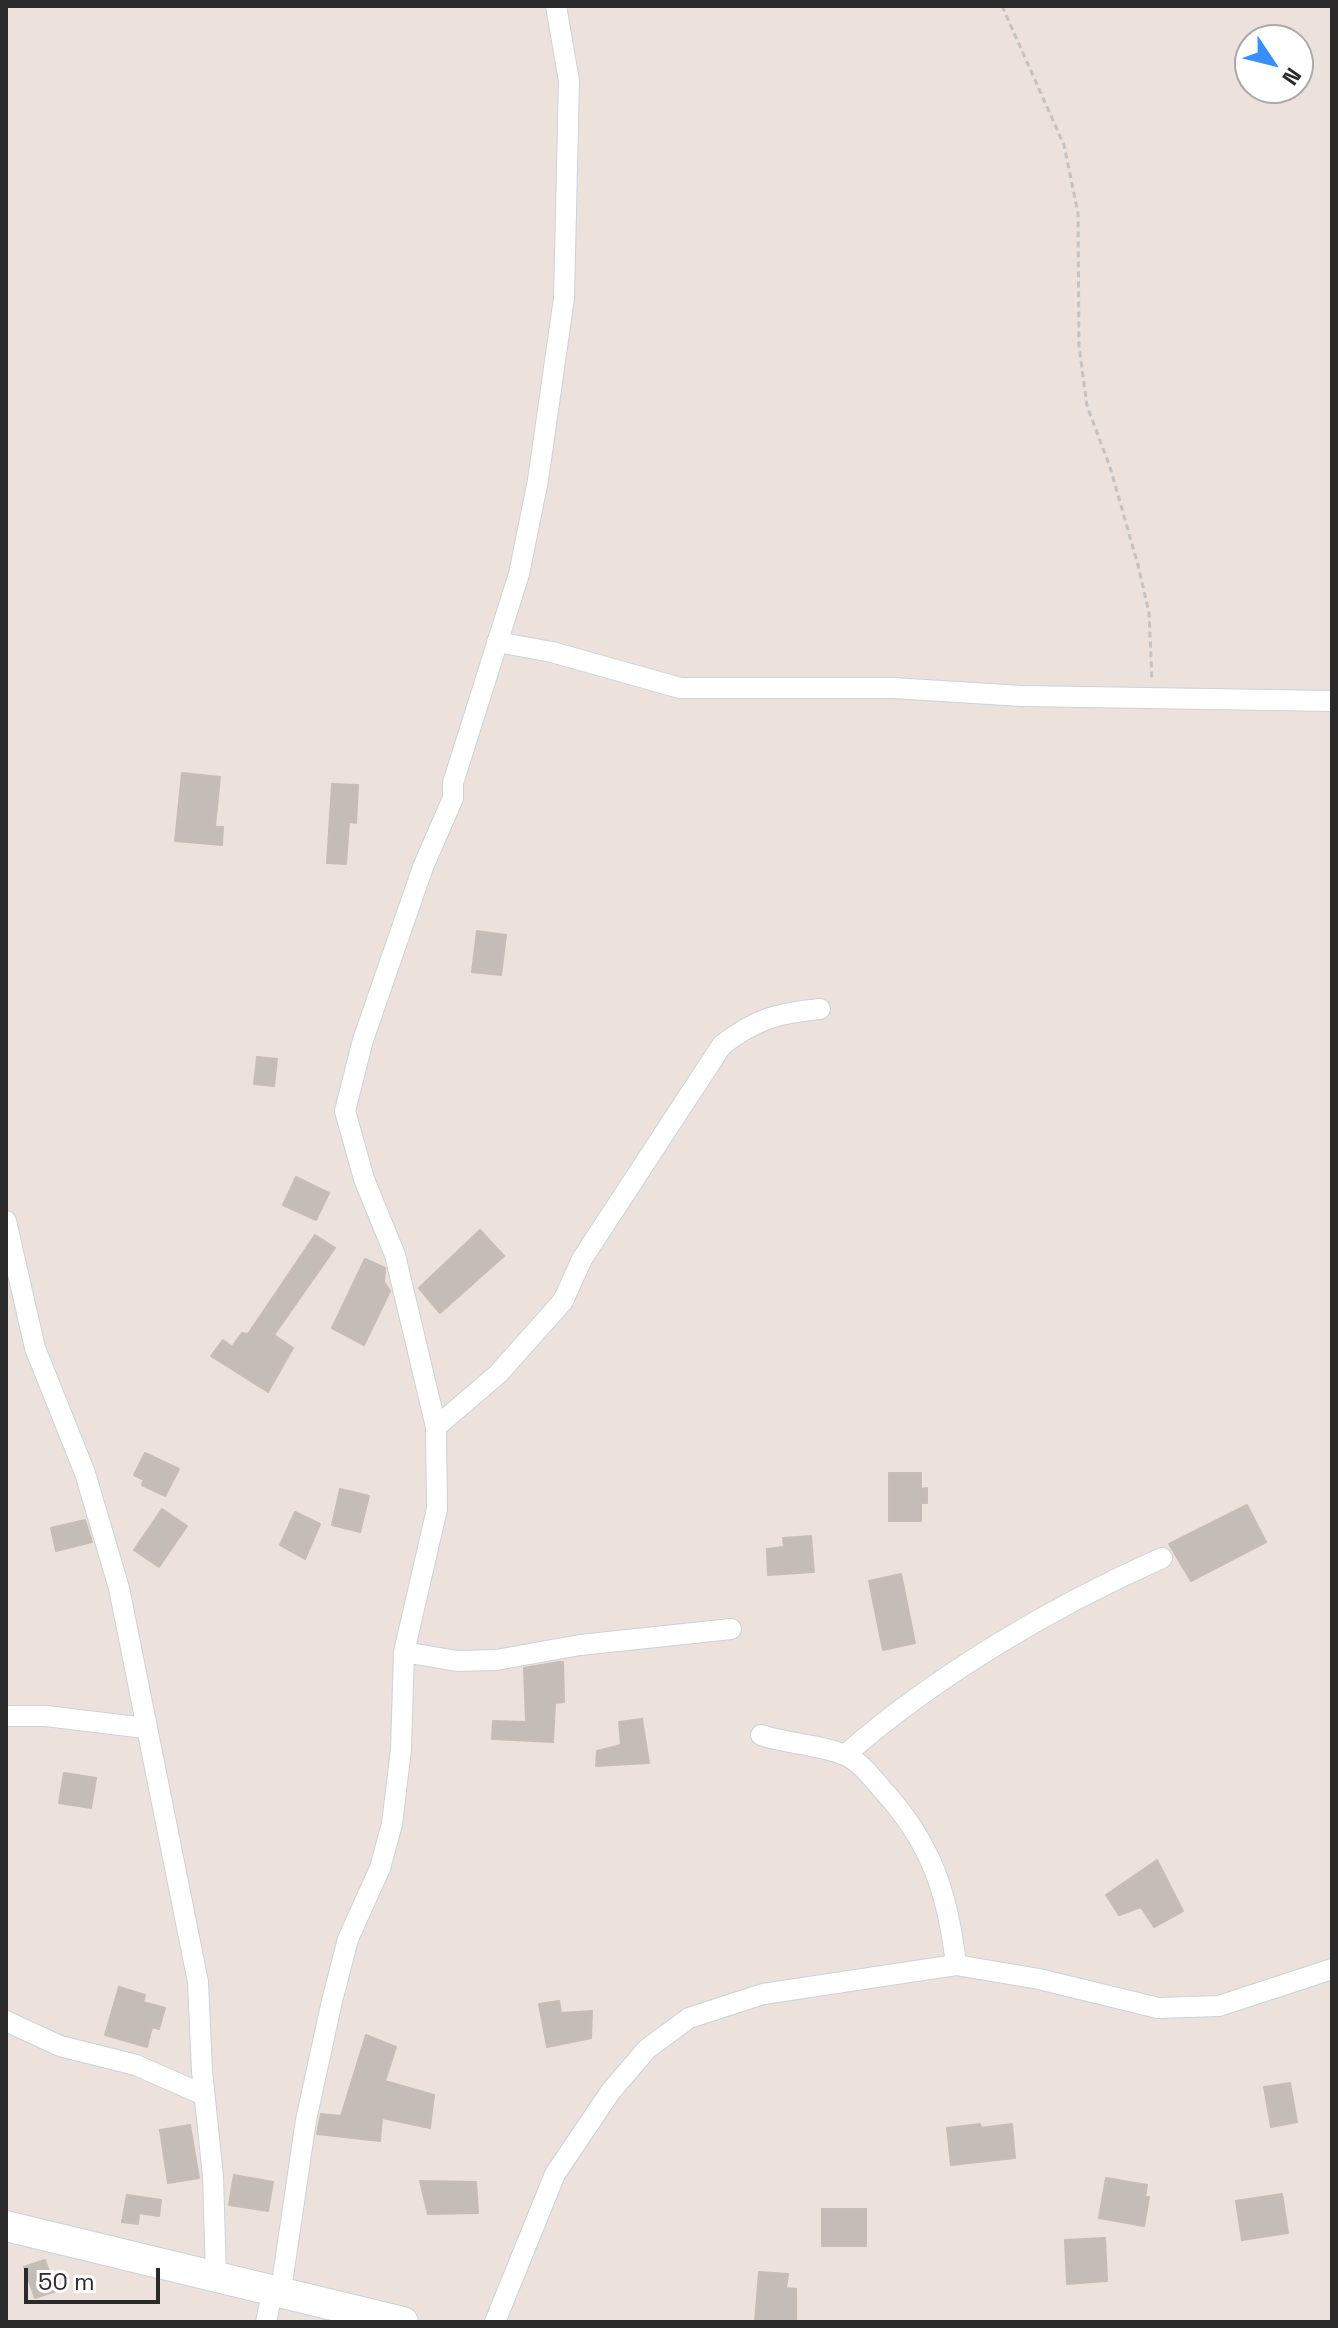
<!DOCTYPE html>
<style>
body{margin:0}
#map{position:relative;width:1338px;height:2328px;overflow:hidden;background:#ede1dc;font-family:"Space Grotesk",sans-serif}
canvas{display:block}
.frame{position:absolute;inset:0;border:8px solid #2a2a2a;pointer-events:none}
.north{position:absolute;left:1234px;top:24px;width:80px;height:80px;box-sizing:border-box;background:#fff;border:2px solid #aaa;border-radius:50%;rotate:125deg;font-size:22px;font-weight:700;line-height:32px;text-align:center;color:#2a2a2a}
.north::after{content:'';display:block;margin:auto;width:28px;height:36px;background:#378fff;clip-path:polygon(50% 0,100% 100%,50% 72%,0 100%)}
.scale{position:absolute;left:24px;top:2268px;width:136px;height:36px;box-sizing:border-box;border:4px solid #2a2a2a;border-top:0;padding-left:10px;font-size:24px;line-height:28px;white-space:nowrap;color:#2a2a2a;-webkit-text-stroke:6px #fff;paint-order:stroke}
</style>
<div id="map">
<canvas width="1338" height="2328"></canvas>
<div class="frame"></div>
<div class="north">N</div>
<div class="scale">50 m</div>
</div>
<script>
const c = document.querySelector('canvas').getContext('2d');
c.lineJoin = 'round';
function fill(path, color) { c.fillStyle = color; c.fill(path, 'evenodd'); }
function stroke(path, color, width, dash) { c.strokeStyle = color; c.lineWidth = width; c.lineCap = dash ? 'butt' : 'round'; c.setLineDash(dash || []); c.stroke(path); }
const building = new Path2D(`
 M182,773L220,777L215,827H223L222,845L175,841Z
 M332,784L358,785L356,823L349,822L346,864L327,863Z
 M477,931L506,935L501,975L472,972Z
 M257,1057L277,1059L274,1086L254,1084Z
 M296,1177L329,1193L316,1220L283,1205Z
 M480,1230L504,1256L440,1313L419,1288Z
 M315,1235L335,1248L274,1335L293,1348L268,1392L211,1356L223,1340L232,1347L242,1333L248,1334Z
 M365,1259L385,1268L384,1282L390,1291L364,1345L332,1328Z
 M145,1453L179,1469L165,1496L142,1485L144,1480L134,1475Z
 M889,1473H921V1489L927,1488V1503H921V1521H889Z
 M340,1489L369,1496L360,1532L332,1525Z
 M1247,1505L1266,1542L1191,1581L1169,1544Z
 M162,1509L187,1526L159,1567L134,1550Z
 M295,1512L320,1524L305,1559L280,1545Z
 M85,1520L92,1542L56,1551L51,1528Z
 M811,1536L814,1572L768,1575L767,1549L784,1547L783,1538Z
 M901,1574L915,1643L883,1650L869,1581Z
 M559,1662H563L564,1702L555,1703L553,1742L492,1739L493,1721L526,1722L524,1668Z
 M642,1719L649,1763L596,1766L597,1751L621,1745L619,1722Z
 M64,1773L96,1778L91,1808L59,1803Z
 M1157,1860L1183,1911L1154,1927L1141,1907L1119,1915L1106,1895Z
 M119,1987L145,1995L143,2002L165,2008L159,2029L152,2027L147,2047L105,2035Z
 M559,2001L561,2013L592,2011L591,2038L547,2047L539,2004Z
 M366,2035L396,2047L385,2081L434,2095L430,2128L382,2118L380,2141L317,2134L321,2114L341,2116Z
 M1290,2083L1297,2122L1271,2127L1264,2087Z
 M980,2124L981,2128L1012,2124L1015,2158L951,2165L947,2128Z
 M190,2125L199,2178L168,2183L160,2130Z
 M234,2175L273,2182L268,2211L229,2205Z
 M1106,2178L1147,2185L1145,2197H1149L1144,2226L1099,2218Z
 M420,2181L476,2182L478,2213L428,2214Z
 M1282,2194L1288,2233L1242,2240L1236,2201Z
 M127,2195L161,2200L159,2216L139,2213L138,2224L122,2222Z
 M822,2209H866V2246H822Z
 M1105,2238L1107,2281L1067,2284L1065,2240Z
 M45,2260L56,2291L35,2298L24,2267Z
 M759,2272L788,2274L786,2288L796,2289V2322H755Z`);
const path = new Path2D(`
 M1002,6L1064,145L1078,213L1079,346L1087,406L1110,467L1138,565L1149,613L1152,681`);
const minor = new Path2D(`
 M497,642L552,652L680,688H893L1022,696L1332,701
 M6,1221L35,1348L85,1473L119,1588L198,1982L202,2071L213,2176L216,2275
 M436,1427L498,1374L563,1301L582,1259L722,1045C756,1019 778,1013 820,1009
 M404,1652L457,1661L496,1660L580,1645L731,1629
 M6,1716H46L145,1728
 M761,1735C787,1744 819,1744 845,1755C859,1761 871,1776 881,1788C931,1842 948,1893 956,1965
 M845,1755C935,1676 1053,1606 1162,1558
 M6,2021L60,2046L136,2065L204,2095
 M281,2290L306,2120L332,2001L348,1939L380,1868L392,1824L401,1749L404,1652L437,1509L436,1427L395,1255L364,1179L345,1111L363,1040L423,867L453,798V783L519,574L538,480L564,298L569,81L556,6
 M266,2322L273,2288
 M495,2322L555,2174L611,2091L647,2049L689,2018L763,1994L956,1965L1039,1979L1158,2008L1219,2006L1332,1969`);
const secondary = new Path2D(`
 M6,2226L403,2322`);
fill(building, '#c4bdb7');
stroke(building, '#c8bdb5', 2);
stroke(minor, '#cad2dd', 22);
stroke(secondary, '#cad2dd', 32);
stroke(path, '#c3c3c3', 3, [6, 4]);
stroke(minor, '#fff', 20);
stroke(secondary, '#fff', 30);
</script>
